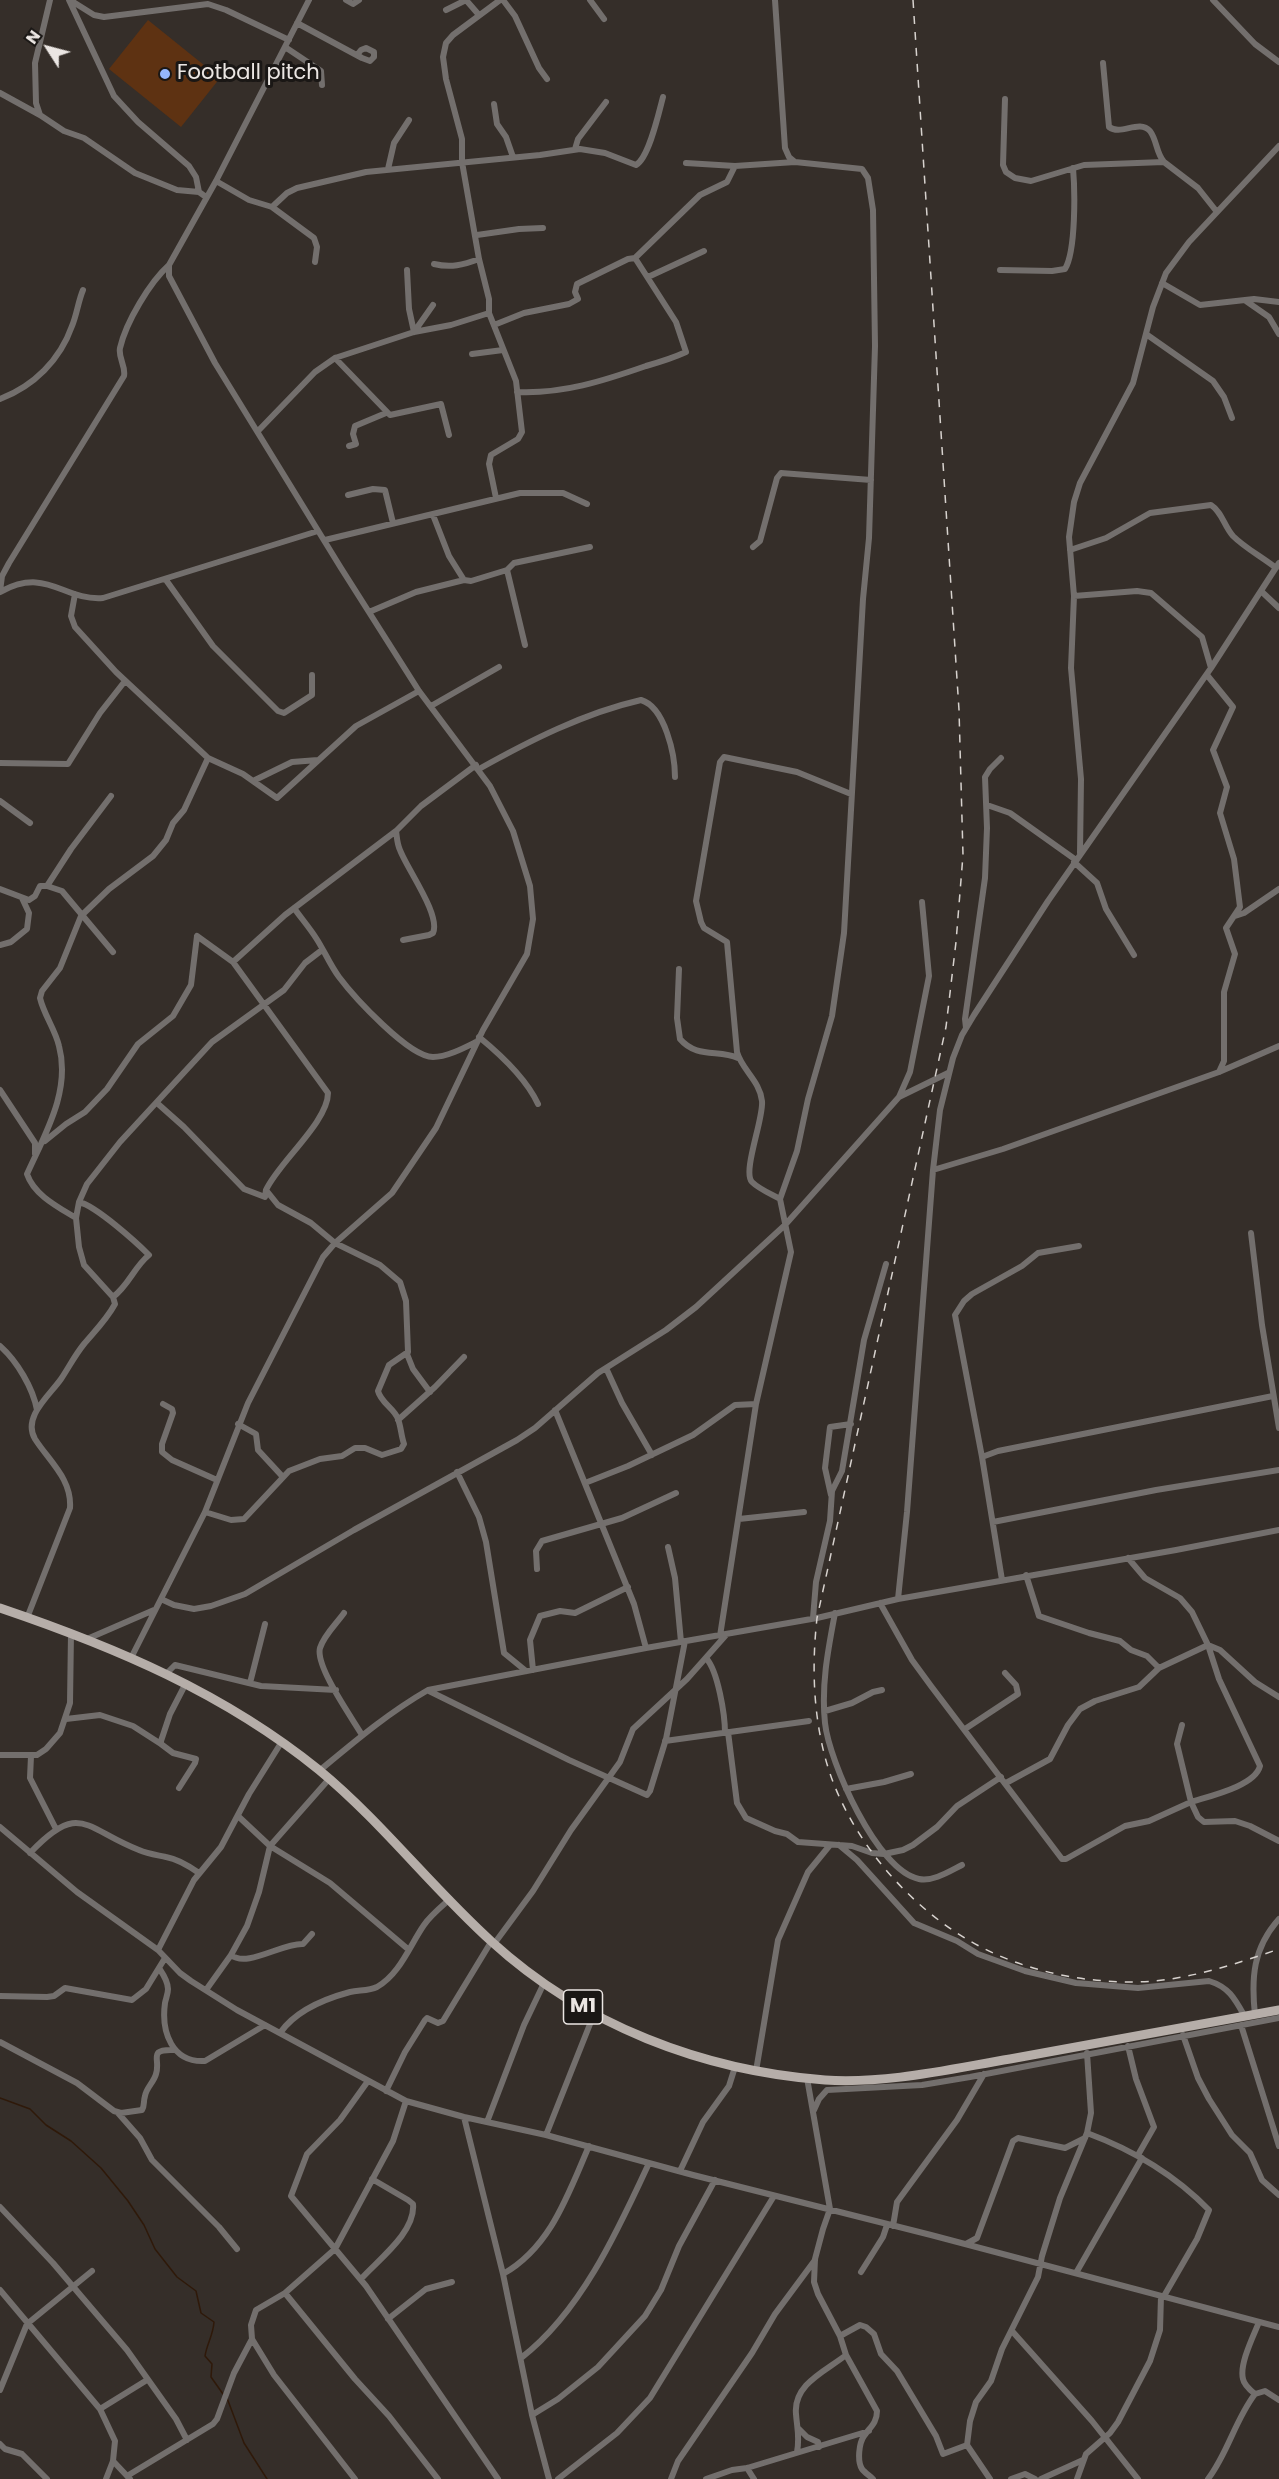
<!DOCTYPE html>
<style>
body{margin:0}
#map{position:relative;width:1279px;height:2479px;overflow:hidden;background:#352e29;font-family:Poppins,sans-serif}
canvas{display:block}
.north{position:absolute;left:18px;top:18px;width:60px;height:60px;-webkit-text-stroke:4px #1a1715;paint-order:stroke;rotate:306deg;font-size:16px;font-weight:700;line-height:24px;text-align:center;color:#ebe6e3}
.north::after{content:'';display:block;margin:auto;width:21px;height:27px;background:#ebe6e3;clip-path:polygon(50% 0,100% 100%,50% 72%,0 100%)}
</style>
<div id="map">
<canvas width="1279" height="2479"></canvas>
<div class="north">N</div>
</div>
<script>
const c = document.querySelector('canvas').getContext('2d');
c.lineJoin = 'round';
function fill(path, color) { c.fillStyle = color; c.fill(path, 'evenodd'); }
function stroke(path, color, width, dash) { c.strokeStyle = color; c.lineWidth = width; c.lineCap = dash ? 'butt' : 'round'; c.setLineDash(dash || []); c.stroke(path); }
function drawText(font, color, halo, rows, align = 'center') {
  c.font = font + ' Poppins,sans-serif'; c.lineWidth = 6; c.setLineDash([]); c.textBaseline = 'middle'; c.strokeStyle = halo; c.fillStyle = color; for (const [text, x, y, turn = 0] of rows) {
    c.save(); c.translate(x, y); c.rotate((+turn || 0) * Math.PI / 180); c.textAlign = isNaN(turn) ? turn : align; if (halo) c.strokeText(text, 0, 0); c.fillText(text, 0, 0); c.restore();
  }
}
const green = new Path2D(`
 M148,20L220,78L181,127L109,69Z`);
const stream = new Path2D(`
 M0,2098L30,2109L46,2125L71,2141L101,2168L128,2201L144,2225L155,2249L177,2277L196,2291L201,2313L214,2322C213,2336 207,2343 205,2356L212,2364L211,2377L223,2394
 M227,2398L244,2443L267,2479`);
const minor = new Path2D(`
 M50,0L35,63L36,103L40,115L64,131L84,138L135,173L177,190L199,192L206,197
 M69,0L114,96L138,122L189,166L196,177L199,192
 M70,0L94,15L104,17L208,4L226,10L289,40
 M346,0L353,4L359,0
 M466,0L479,15
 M503,0L515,16L539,68L547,79
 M590,0L604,19
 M775,0L785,148L789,157L795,162
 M1213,0L1255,44L1279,62
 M446,10L466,0
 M297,23L362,58L370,61L374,57V52L366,48L361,50L357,55
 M285,47L321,71L322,85
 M1103,63L1109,127C1121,136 1139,119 1150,131C1157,140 1156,153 1164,162
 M0,93L40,115
 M1005,99L1003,165L1006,172L1015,178L1031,181L1084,165L1164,162L1198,188L1217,212
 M494,104L497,124L506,137L513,157
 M575,149L578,139L606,102
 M686,163L735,166
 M388,169L394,143L409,120
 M216,181L249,200L272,207L287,193L297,188L366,172L540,155L580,149L605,153L636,165C649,158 659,112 663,97
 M272,207L314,238L317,247L315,262
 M477,235L519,229L543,228
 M635,258L700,195L727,182L735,166L795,162L862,169L868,178L873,210L875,346L869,538L863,599L844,933L832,1016L808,1099L797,1151L780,1199L791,1252L756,1404L720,1636
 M434,264C451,268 463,265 479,259
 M407,270L409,309L414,332
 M1000,270L1052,271L1065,269C1076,251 1075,190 1073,168
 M648,277L704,251
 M1162,283L1200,305L1254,299L1279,302
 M1246,301L1269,317L1279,334
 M494,325L524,313L569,304L578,299L575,292L577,284L628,259L635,258L676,322L686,352C673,358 660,362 646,366C603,381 563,394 517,392
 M414,332L433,305
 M1146,334L1213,381L1224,397L1232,418
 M472,354L503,350
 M335,358L390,415L441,404L449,435
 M0,399C34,386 60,360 72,326C77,314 78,302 83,290
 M258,431L315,372L335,358L414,332L451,325L489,313
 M349,446L356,444L353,434L355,426L386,413
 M348,495L373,489L385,490L393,523
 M496,498L489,464L491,455L518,439L522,432L516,381L489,313V299L479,259L462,162V139L446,79L443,57L446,43L453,35L500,0
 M433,515L449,556L464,580
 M325,540L520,493H563L587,504
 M753,547L760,541L777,478L781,473L871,480
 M1070,550L1106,538L1150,513L1211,505C1222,512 1224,526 1233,536C1245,548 1262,557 1276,568
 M507,570L514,563L590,547
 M166,580L213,646L278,711L284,713L312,695V675
 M0,591L2,576L9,563L124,376C126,366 118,358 120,348C126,322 150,282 169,265
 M1261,591L1279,608
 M0,592C47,566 63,601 103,598L318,531
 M75,594L71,616L75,627L116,672L208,758L243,774L277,798L356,726L419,691
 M1074,596L1137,591L1151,593L1202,637L1211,668
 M369,612L416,592L464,580L471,581L507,570L525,645
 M1207,675L1233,707L1213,750L1227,787L1220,813L1234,859L1240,907L1226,928L1235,954L1224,992V1061L1219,1072
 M431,706L499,667
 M0,763L68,764L100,713L125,681
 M479,769C529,741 584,713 641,700C665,707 675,755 675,777
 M253,781L292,762L318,760
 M0,801L30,823
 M987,805L1010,813L1076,860
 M396,831C397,837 397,844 400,850C407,869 441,915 433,933L429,935L403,940
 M1080,853L1081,779L1071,668L1074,596L1069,537L1074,502L1080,483L1133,383L1153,307L1166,273L1189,242L1279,146
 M1074,862L1097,883L1106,909L1134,955
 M47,886L62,891L113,952
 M0,889L29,900L35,896L40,886H47L71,849L111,796
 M294,908C301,918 309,927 316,938C324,950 330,965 339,977C354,997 409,1057 433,1057C447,1057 464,1048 476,1042
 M1235,916L1244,913L1279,889
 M197,936L233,962L328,1093C328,1122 278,1163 266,1190
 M0,945L11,942L27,929L29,913L22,898
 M233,962L285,915L396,831L421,806L476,765
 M679,969L677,1018L680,1039C697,1059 719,1049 738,1058
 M966,1028L965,1019L985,878L987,828L985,777L990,769L1001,758
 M479,1037C501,1055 526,1078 538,1104
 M0,1090L35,1143V1154
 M899,1097L948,1073
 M157,1103L184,1127L244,1189L265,1197L266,1190L278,1205L311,1223L335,1243L380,1265L400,1282L406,1301L408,1352L389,1365L378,1391C381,1403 394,1408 398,1419C401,1427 401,1435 404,1444L401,1449L382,1455L365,1448H355L342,1456L320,1459L289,1471L244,1519L231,1520L205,1512
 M45,1141L66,1124L85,1112L107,1089L138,1044L173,1016L191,985L197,936
 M933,1170L1003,1149L1219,1072L1279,1046
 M780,1199C771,1194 759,1189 752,1182C742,1172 764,1118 762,1101C760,1081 742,1070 737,1052L727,942L704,928L701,922L696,901L720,762L724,757L797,772L851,794
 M79,1202C96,1206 136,1242 149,1255C134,1267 129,1285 113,1297
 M76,1218C58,1207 34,1195 27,1174C45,1134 71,1091 59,1046C55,1029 44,1015 40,998L42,991L60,968L81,916L109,889L153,856L166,840L173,823L184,810L208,758
 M1251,1233L1262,1325L1279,1428
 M0,1346C17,1361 33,1388 37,1410
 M407,1354L413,1369L430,1392
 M606,1368L622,1403L652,1455
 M163,1404L172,1409L173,1413L162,1444V1452L172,1460L217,1480
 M555,1410L634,1604L646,1648
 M398,1420L435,1387L464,1357
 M238,1424L256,1434L258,1450L282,1476
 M982,1457L998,1451L1273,1396
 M457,1472L479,1517L486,1542L504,1653L526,1671
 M585,1483L628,1466L693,1435L735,1405L756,1404
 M831,1495L825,1468L830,1427L851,1424
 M739,1519L804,1512
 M993,1522L1156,1490L1279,1470
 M668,1547L675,1578L681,1642
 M1128,1558L1145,1578L1180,1598L1192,1612L1208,1645L1219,1679L1260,1766C1255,1786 1210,1796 1191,1802L1177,1744L1182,1725
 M537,1569L536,1551L542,1541L622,1518L676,1493
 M1026,1575L1039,1616L1089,1633L1120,1641L1131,1650L1147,1656L1159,1668
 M1002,1580L982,1457L955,1315L964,1301L972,1294L1022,1266L1038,1253L1079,1246
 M161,1599L174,1605L194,1609L211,1606L245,1594L354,1530L517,1440L535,1428L598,1373L666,1330L696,1307L785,1225L899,1097L910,1072L929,976L922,902
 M898,1599L907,1512L933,1170L940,1110L953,1058L962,1035L974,1015L1048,901L1211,668L1279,563
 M880,1603L912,1660L931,1686L1062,1859H1066L1125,1826L1149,1821L1191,1802L1198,1817L1204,1822L1235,1821L1250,1826L1279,1841
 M344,1613C337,1623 324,1635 320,1648C315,1666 352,1718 362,1735
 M835,1613C828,1650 821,1685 825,1723C829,1761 877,1871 919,1879C933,1882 950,1871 962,1865
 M27,1618L70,1508C72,1479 49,1461 35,1439C22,1417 50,1395 61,1379C69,1367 75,1355 84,1344C95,1331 107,1319 115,1304L113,1297L84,1265L79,1247L76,1218L79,1202L87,1184L120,1142L212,1042L284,990L305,963L322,950
 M813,1618L816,1582L830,1521L832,1491L842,1471L864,1340L886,1264
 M87,1639L154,1610
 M131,1658L205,1512L248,1403L323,1257L335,1243L392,1193L436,1128L483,1030L527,954L533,919L530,886L513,831L490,786L419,691L341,568L215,363L169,276V265L216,181L309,0
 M706,1658C718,1671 725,1715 725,1733
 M533,1670L530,1640L540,1616L560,1611L575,1613L628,1587
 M166,1674L175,1665L261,1686L336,1690
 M250,1683L265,1624
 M429,1691L569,1760L647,1795L650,1791L666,1739L685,1641
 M825,1711L852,1703L873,1692L882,1690
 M66,1719L100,1715L133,1726L161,1744
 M965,1729L1018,1694L1016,1685L1005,1673
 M728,1732L737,1803L746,1818L775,1831L787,1834L798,1842L852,1846L872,1853L884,1854L903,1850L913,1845L937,1827L957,1806L1001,1777
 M665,1741L809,1721
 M0,1755H37L46,1749L60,1733L70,1703L71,1633
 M31,1756L30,1778L56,1829
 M319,1771C354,1742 388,1713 428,1690L646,1648L817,1618L898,1599L1176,1550L1279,1530
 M1006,1783L1050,1759L1068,1725L1080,1709L1095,1701L1139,1687L1159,1668L1208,1645L1220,1650L1255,1682L1279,1697
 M179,1788L195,1763L196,1759L173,1753L161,1744V1741L170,1714L186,1683
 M846,1789L884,1782L911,1774
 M238,1816L270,1846L330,1883L409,1950
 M0,1827L77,1892L158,1950L180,1973L191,1981L237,2010L406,2101L464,2117L546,2135L693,2175L931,2235L1279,2327
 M839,1845L857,1860L914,1923L957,1941L978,1954L1025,1971L1076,1983L1138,1988L1209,1981C1229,1987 1235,1999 1245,2017
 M30,1853C80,1800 85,1829 139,1850C148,1854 157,1855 166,1857C178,1859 189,1866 199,1873
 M494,1944L533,1891L571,1830L620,1762L633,1729L687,1679L726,1635
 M158,1950L194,1880L221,1847L249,1794L281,1743
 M231,1955C247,1968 282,1943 303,1944L312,1934
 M159,1968C163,1974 168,1981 168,1989C168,1994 166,1998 165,2003C161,2032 172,2063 205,2061L265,2025
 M206,1990L231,1955L247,1926L259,1892L270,1846L329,1779
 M0,1996L47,1997L54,1996L65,1988L132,2000L146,1989L165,1958
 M1255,2015C1251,1978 1253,1948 1279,1919
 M1241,2025L1279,2146
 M280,2033C296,2010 324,1999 350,1992C359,1990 369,1991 377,1987C400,1974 410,1945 424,1925C431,1915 441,1907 450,1899
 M1183,2035L1198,2078L1209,2099L1232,2135L1250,2153L1262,2180L1279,2195
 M0,2042L77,2083L114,2111L121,2113L142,2110C145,2105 143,2102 145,2096C146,2088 154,2082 156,2074C161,2059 147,2049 174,2050
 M1128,2046L1136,2079L1154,2127L1138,2155
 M756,2071L778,1940L808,1872L830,1845
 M807,2078L830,2209L823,2229L815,2259L814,2282L818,2294L840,2336L846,2355L877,2411C877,2423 870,2427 864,2436C859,2443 857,2461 862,2469C864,2472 870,2476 873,2479
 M368,2081L340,2120L307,2154L291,2196L366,2286L498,2479
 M386,2091L405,2052L425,2020L427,2018L438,2023L443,2021L491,1942
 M814,2110L819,2099L827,2090L922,2085L970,2077L1279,2018
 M118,2113L140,2138L152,2160L219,2227L237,2249
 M464,2117L503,2274L532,2415L549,2479
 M487,2122L524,2025L544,1983
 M1087,2133C1133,2150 1175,2175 1209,2210L1197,2239L1164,2296
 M546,2135L594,2014
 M680,2171L703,2122L729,2086L735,2067
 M0,2207L53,2263L127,2350L176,2419L187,2440
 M893,2226L897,2202L957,2120L984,2074
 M966,2244L977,2238L1013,2141L1018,2138L1065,2148L1085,2138
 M861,2272L883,2237L887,2225
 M1076,2273L1142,2158
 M503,2274C551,2247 568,2194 589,2146
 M361,2279C378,2260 416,2232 413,2204L408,2200L372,2179
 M0,2290L100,2409L115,2441L113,2461L106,2479
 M285,2293L355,2379L389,2416L438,2479
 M388,2319L426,2289L452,2282
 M1012,2331L1092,2421L1138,2479
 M840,2336L860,2325L866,2327L874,2334L881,2354L897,2371L936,2436L943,2454L967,2445
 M521,2358C581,2312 618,2230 649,2163
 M0,2390L27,2324L92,2271
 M1255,2394L1265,2391L1279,2400
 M100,2409L147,2380
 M532,2415L558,2399L598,2367L645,2316L661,2290L679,2246L715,2180
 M799,2429L807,2437L818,2442L819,2447
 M0,2444L5,2449L22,2454L47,2479
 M797,2452C800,2437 797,2428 796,2414C793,2384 826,2371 846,2355
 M113,2461L130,2479
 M747,2468L754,2479
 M127,2476L213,2424L217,2419L234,2373L252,2339
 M355,2479L274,2375L252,2339L251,2325L256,2310L285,2293L335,2249L393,2141L406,2101
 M558,2479L617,2433L650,2398L774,2196
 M671,2479L678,2461L752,2353L775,2314L815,2260
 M706,2479L732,2470L747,2468L869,2431
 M990,2479L967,2445L970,2421L976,2402L991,2381L1002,2349L1038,2277L1042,2256L1060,2198L1087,2133L1091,2113L1087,2053
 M1011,2479L1025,2474L1035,2479
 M1041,2479L1083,2460
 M1077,2479L1086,2454L1110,2433L1118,2422L1150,2361L1160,2330L1161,2296
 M1208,2479C1228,2453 1235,2420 1255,2394C1250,2390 1244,2385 1243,2379C1239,2364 1254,2335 1259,2322`);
const primary = new Path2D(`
 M0,1608C115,1647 224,1693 319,1770C382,1822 432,1888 492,1942C583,2025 703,2071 825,2080C887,2084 950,2069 1010,2059C1100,2043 1190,2027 1279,2010`);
const rail = new Path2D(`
 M913,0L959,710L963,855L956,942L946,1027L817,1618C812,1663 813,1709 824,1753C845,1839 919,1922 1000,1956C1042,1974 1088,1982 1133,1982C1182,1982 1233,1965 1279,1949`);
const markers = [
 [165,74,6,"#94b7fd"]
];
const shields = [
 [583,2007,39]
];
const shieldNames = [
 ["M1",583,2007]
];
const poiNames = [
 ["Football pitch",177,74]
];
fill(green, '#5e3212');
stroke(stream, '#2f1909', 1.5);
stroke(minor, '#736f6d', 6);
stroke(primary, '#b6aea9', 9);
stroke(rail, '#d7d2ce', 1.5, [8, 8]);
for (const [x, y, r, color] of markers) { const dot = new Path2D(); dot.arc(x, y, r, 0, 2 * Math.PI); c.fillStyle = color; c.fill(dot); stroke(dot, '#1a1715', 2); }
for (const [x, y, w] of shields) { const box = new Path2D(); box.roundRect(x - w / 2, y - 17, w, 34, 4.5); c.fillStyle = '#1a1715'; c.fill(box); stroke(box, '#ebe6e3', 1.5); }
drawText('bold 20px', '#ebe6e3', null, shieldNames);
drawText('21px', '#ebe6e3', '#1a1715', poiNames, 'left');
</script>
